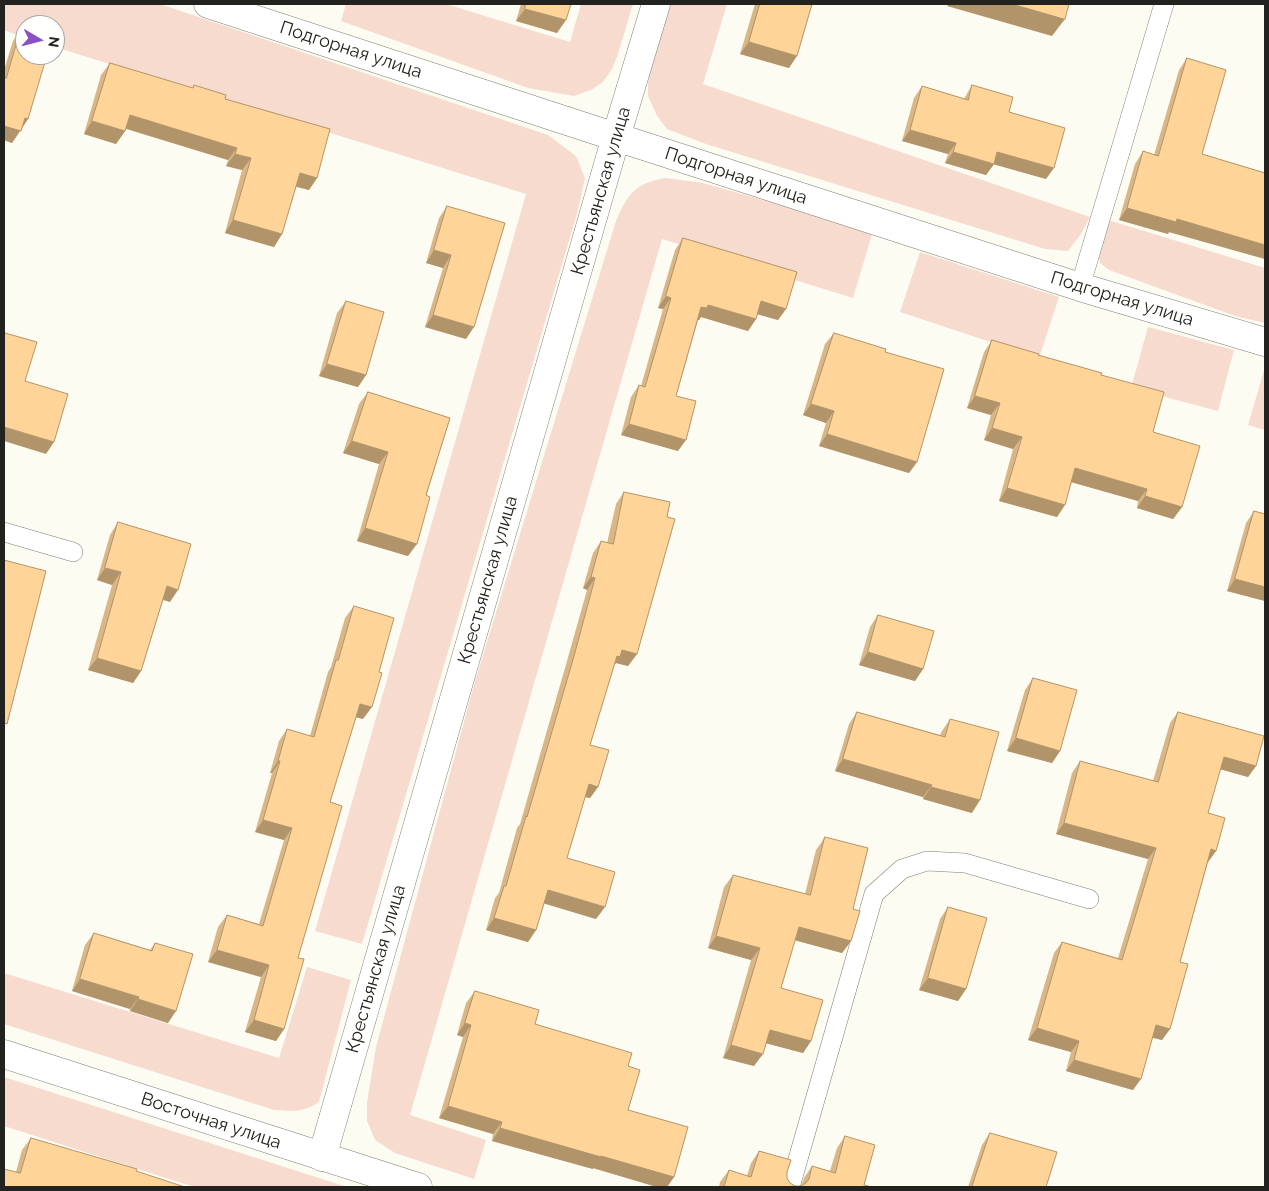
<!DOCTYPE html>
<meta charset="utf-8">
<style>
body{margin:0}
#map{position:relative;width:1269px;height:1191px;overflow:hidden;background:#fcfcf3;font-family:Raleway,sans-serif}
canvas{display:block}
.frame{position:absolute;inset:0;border:5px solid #22221f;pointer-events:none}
.north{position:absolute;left:15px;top:15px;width:50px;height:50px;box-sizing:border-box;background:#fffffe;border:1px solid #a7a7a5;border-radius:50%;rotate:98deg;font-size:14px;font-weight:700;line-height:20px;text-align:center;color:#22221f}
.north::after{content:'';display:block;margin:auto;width:18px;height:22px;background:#8b4fc6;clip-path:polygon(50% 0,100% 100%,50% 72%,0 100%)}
</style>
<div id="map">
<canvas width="1269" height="1191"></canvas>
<div class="frame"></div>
<div class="north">N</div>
</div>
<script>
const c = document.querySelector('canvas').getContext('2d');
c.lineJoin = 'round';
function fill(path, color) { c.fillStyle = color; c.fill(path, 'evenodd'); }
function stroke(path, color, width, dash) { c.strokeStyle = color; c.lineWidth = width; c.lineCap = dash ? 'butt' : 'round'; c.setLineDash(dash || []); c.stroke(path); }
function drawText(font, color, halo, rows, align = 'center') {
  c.font = font + ' Raleway,sans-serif'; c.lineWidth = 5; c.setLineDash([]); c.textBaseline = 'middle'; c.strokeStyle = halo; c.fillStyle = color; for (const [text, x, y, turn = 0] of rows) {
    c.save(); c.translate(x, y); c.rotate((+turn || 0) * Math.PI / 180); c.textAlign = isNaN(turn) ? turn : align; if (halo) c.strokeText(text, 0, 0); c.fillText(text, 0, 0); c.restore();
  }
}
const green = new Path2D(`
 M4,4H160L548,135L576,156L585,178L578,210L362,944L315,931L526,194L55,47V25H25V38L4,30Z
 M346,4H446L570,42L581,4H633L617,57L612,69L603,82L591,90L574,96L528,88L341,21Z
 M670,4H727L703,84L1090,217L1081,234L1068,251L1045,249L706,144L667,129L657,116L648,96V82L651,66Z
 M666,178L703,183L873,231L853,298L662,239L410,1115L486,1140L474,1179L395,1153L375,1140L367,1121V1102L376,1047L475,681L615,224C626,196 634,183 666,178Z
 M1105,219L1265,268V323L1235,316L1109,270L1100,263L1098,254Z
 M920,252L1059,297L1039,358L900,312Z
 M1148,327L1234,350L1218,411L1131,388Z
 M1265,367V430L1248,425Z
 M307,967L351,980L319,1102C302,1113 294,1111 274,1110L4,1024V973L279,1058Z
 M4,1077L347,1187H194L4,1126Z`);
const service = new Path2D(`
 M1080,287L1164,4
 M4,532L73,552
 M790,1187L874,894L902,869L927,861L965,863L1089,899`);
const minor = new Path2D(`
 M208,4L616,137L1080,287L1265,342
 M322,1157L616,137L656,4`);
const tertiary = new Path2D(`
 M4,1054L418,1187`);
const wall = new Path2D(`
 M521,4H571L557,33L516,21Z
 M755,4H812L789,68L740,54Z
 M21,29L28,119L12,143L4,140V70L13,41Z
 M1187,58L1202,154L1265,173V259L1169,232L1168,234L1119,220L1135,164L1143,151L1154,155L1179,70Z
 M110,63L192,88L194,85L225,99L317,178L309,190L296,187L282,234L274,247L225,233L242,170L226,166L228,160L126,129L125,131L116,144L84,134L101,75Z
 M972,85L1009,112L1046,179L994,164L986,175L945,163L948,154L902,141L914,98L922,86L964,99L965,97Z
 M447,206L466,339L425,327L443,268L426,263L439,218Z
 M683,238L786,309L778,320L757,314L756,319L748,331L701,317L699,320H698L676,396L678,451L621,435L631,397L639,385L641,386L663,309L658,308L675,250Z
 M346,301L366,375L358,387L319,376L337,313Z
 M834,333L885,352L917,462L909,473L819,446L826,423L803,415L825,344Z
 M992,340L1101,375L1153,432L1182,507L1173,519L1137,508L1138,501L1072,482L1057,517L999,501L1013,449L984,440L991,415L967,408L984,352Z
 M368,392L450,418L408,556L357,541L379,464L343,453L359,404Z
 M624,492L637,654L628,666L616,663L614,665L590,745L598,787L590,798L585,797L567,858L596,919L544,903L536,930L528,942L486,930L495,898L499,893L517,828L520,824L565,668L587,590L583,588L593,553L601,541L607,543L616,504Z
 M1254,511L1265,514V601L1227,591L1246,523Z
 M118,522L170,602L163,600L141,671L133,683L88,670L112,585L97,580L110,535Z
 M354,606L363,719L356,717L330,802L284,1029L276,1041L245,1032L261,977L208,962L218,927L227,915L259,924L284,840L255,832L272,773H270L279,741L287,729L310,736L328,672L331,667L345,618Z
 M878,615L923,669L915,681L859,665L870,627Z
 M1033,678L1060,751L1052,763L1007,751L1025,690Z
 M857,712L940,735L942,731L950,719L972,813L923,799V797L835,771L849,724Z
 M1178,712L1256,766L1248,777L1220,769L1208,813L1216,851L1208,862L1180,962L1170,1029L1162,1040L1152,1038L1133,1090L1066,1071L1071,1052L1028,1040L1054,953L1062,942L1118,958L1148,859L1056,834L1072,773L1080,761L1153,781L1170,723Z
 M825,837L853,909L851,941L842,953L795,940L781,988L811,1041L803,1053L766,1043L754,1066L723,1058L751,960L708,948L724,887L733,875L805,894L816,850Z
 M948,907L966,989L958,1001L919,990L940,919Z
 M94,933L150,950L155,943L168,1023L130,1011V1009L72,991L85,945Z
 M475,991L535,1024L628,1066V1110L674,1177L667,1187H657L593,1168V1169L492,1141L493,1134L439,1118L463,1037L457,1035L466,1003Z
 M990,1133L1046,1187H968L982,1145Z
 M845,1136L864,1185L872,1187H719L720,1182L729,1170L747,1176L751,1163L759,1151L787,1172V1178L790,1183L795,1186H801L804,1178L812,1166L830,1171L837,1148Z
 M31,1138L136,1171L4,1187L16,1172L22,1150Z`);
const shadedWall = new Path2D(`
 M949,4H1012L1065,19L1052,36L947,6Z
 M525,9L566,20L557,33L516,21Z
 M749,42L797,56L789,68L740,54Z
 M130,115L237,148L228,160L121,127Z
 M25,118L28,119L12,143L4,140V126Z
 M92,121L125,131L116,144L84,134Z
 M910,130L956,143L948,154L902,141Z
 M953,152L994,164L986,175L945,163Z
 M997,152L1054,168L1046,179L989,163Z
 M235,154L251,158L242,170L226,166Z
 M300,173L317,178L309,190L291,185Z
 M1127,208L1177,219L1265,245V259L1169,232L1168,234L1119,220Z
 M233,220L282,234L274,247L225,233Z
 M434,250L451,255L443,268L426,263Z
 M666,296L671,298L663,309L658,308Z
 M761,301L786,309L778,320L753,313Z
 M708,305L756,319L748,331L701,317L699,320L693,318L701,307Z
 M433,315L474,327L466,339L425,327Z
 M327,364L366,375L358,387L319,376Z
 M975,396L1000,403L991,415L967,408Z
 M811,404L834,411L826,423L803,415Z
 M629,424L686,440L678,451L621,435Z
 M4,427L54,442L46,454L4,441Z
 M992,428L1022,437L1013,449L984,440Z
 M827,434L917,462L909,473L819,446Z
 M352,441L388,452L379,464L343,453Z
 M1075,468L1147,489L1138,501L1067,481Z
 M1007,488L1065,505L1057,517L999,501Z
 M1145,496L1182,507L1173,519L1137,508Z
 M365,528L417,544L408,556L357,541Z
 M105,568L121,572L112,585L97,580Z
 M591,577L595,578L587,590L583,588Z
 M1235,579L1265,587V601L1227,591Z
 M167,586L178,590L170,602L158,598Z
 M622,650L637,654L628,666L616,663L611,669L617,656Z
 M868,652L923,669L915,681L859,665Z
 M97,658L141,671L133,683L88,670Z
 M360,704L372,707L363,719L351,716Z
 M1016,738L1060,751L1052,763L1007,751Z
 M1224,757L1256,766L1248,777L1216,768Z
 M843,759L932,785L923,797L835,771Z
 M278,761H280L272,773H270Z
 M589,784L598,787L590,798L581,796Z
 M931,787L980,800L972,813L923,799Z
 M263,820L292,828L284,840L255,832Z
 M1064,823L1156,848L1148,859L1056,834Z
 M1211,849L1216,851L1208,862Z
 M548,890L605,907L596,919L539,902Z
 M494,918L536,930L528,942L486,930Z
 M799,927L851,941L842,953L790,939Z
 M716,936L760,948L751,960L708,948Z
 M217,950L269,965L261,977L208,962Z
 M928,978L966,989L958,1001L919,990Z
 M80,979L139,997L130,1009L72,991Z
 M138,999L176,1011L168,1023L130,1011Z
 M254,1020L284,1029L276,1041L245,1032Z
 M465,1023L471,1025L463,1037L457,1035Z
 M1156,1025L1170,1029L1162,1040L1148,1036Z
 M1037,1028L1079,1041L1071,1052L1028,1040Z
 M770,1030L811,1041L803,1053L761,1042Z
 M731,1045L763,1054L754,1066L723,1058Z
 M1074,1060L1141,1079L1133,1090L1066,1071Z
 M448,1106L502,1122L493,1134L439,1118Z
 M500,1128L601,1156L674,1177L667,1187H657L593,1168V1169L492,1141Z`);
const building = new Path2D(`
 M526,4H571L566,20L525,9Z
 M760,4H812L797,56L749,42Z
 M1012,4H1069L1065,19Z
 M21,29L25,30V55H47L28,119L25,118L21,131L4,126V77L6,78Z
 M1187,58L1226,70L1202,154L1265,173V245L1177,219L1176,222L1127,208L1143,151L1158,156Z
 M110,63L193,88L194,85L226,95L225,99L330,129L317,178L300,173L282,234L233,220L251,158L235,154L237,148L130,115L125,131L92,121Z
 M972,85L1013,97L1009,112L1065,128L1054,168L997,152L994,164L953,152L956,143L910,130L922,86L968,100Z
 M447,206L505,223L474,327L433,315L451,255L434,250Z
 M683,238L797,272L786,309L761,301L756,319L708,305L707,308L701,307L676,396L696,401L686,440L629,424L639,385L645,387L671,298L666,296Z
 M346,301L384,312L366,375L327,364Z
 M5,333L37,342L25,381L68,394L54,442L4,427V338Z
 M834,333L886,349L885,352L944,369L917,462L827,434L834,411L811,404Z
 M992,340L1039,354L1038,355L1102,373L1101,375L1164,392L1153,432L1200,446L1182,507L1145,496L1147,489L1075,468L1065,505L1007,488L1022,437L992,428L1000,403L975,396Z
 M368,392L450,418L426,495L430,497L417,544L365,528L388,452L352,441Z
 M624,492L670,502L667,517L675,519L637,654L622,650L620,657L617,656L590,745L609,750L598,787L589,784L567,858L615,872L605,907L548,890L536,930L494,918L504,886H506L526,816L527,817L574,656L595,578L591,577L601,541L613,544Z
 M1254,511L1265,514V587L1235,579Z
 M118,522L191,544L178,590L167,586L141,671L97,658L121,572L105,568Z
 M4,560L46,571L7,724L4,723Z
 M354,606L394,618L379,672L382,673L372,707L360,704L330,802L342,806L298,958L304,959L284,1029L254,1020L269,965L217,950L227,915L263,926L292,828L263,820L280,761H278L287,729L314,737L336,660H338Z
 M878,615L934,631L923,669L868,652Z
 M1033,678L1077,690L1060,751L1016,738Z
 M857,712L945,737L950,719L999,732L980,800L931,787L932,785L843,759Z
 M1178,712L1264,736L1256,766L1224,757L1208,813L1225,818L1216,851L1211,849L1180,962L1188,964L1170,1029L1156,1025L1141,1079L1074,1060L1079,1041L1037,1028L1062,942L1122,960L1156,848L1064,823L1080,761L1158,782Z
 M825,837L868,848L853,909L860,911L851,941L799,927L781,988L823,1000L811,1041L770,1030L763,1054L731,1045L760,948L716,936L733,875L810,895Z
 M948,907L987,918L966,989L928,978Z
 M94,933L152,951L155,943L193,954L176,1011L138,999L139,997L80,979Z
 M475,991L539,1010L535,1024L632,1053L628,1066L640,1070L628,1110L688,1127L674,1177L601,1156V1157L500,1128L502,1122L448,1106L471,1025L465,1023Z
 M990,1133L1057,1152L1046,1187H972Z
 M845,1136L875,1145L864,1185L872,1187H724L729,1170L751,1177L759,1151L791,1160L787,1172V1178L790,1183L795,1186H801L806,1183L809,1179L812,1166L835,1173Z
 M31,1138L137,1169L136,1171L185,1187H4V1169L20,1173Z`);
const streetNames = [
 ["Подгорная улица",351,50,18],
 ["Подгорная улица",736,176,18],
 ["Крестьянская улица",601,191,-74],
 ["Подгорная улица",1122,299,17],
 ["Крестьянская улица",488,580,-74],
 ["Крестьянская улица",376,969,-74],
 ["Восточная улица",211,1121,18]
];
fill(green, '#f8dbcf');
stroke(service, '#7e7f76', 20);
stroke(minor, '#7e7f76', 29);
stroke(tertiary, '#7e7f76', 29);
stroke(service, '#fff', 19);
stroke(minor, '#fff', 28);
stroke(tertiary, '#fff', 28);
fill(wall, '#dab684');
fill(shadedWall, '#b2946b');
fill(building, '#fed499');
stroke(building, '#b2946b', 1);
drawText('18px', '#22221f', '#fffffe', streetNames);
</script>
